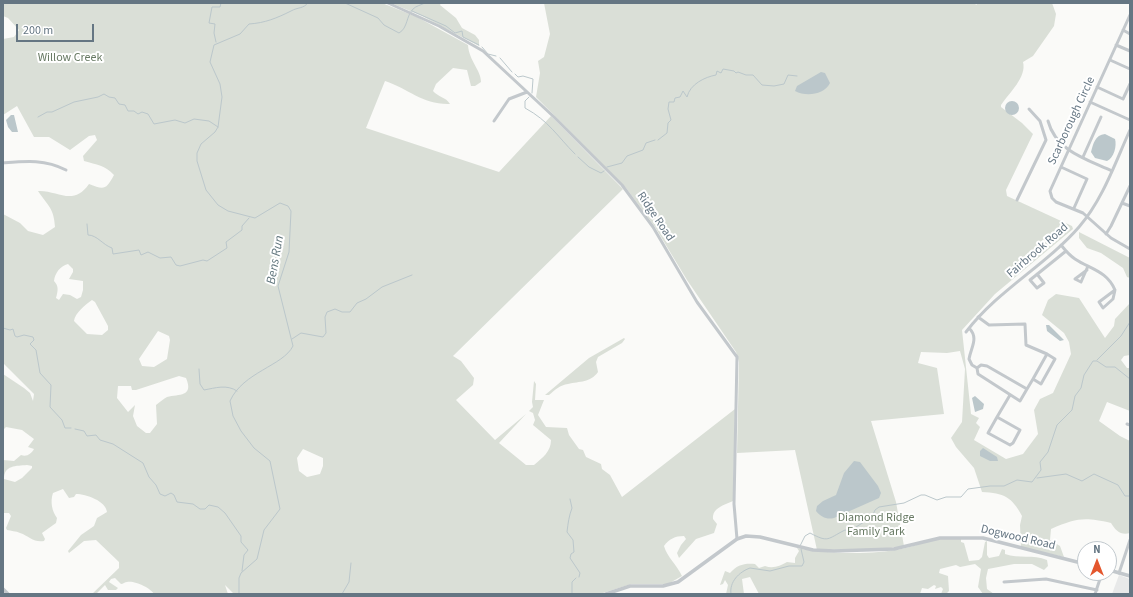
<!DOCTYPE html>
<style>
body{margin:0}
#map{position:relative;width:1133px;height:597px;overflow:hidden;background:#fafaf8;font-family:"Source Sans 3",sans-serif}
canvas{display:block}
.frame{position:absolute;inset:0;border:4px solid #657683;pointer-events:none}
.north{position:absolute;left:1077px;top:541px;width:40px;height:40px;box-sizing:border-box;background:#fff;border:1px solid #c1c8cd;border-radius:50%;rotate:0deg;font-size:11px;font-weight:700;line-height:16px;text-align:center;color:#657683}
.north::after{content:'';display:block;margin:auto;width:14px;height:18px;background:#e4572e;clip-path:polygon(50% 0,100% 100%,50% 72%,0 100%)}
.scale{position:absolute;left:16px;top:24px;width:78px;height:18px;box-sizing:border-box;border:2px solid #657683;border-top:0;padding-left:5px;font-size:12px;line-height:14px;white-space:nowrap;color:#657683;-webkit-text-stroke:3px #fff;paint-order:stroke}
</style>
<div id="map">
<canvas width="1133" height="597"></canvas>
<div class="frame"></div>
<div class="north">N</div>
<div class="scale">200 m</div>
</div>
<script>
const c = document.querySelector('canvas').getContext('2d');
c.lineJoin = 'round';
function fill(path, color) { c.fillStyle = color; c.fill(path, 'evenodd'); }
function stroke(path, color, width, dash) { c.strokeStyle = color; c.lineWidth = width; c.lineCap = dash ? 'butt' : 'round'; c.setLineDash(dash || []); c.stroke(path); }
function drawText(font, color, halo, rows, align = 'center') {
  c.font = font + ' "Source Sans 3",sans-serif'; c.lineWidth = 4; c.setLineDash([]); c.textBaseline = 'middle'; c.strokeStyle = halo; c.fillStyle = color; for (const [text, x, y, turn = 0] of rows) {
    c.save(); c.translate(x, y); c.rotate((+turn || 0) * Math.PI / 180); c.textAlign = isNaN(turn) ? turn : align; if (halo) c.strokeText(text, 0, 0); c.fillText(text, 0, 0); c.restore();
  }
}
const built = new Path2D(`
 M1119,575L1130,579V594H1112Z`);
const green = new Path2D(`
 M3,3H382L417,17L468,45C469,61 481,70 481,82L475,86H471L467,70L453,68L436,84L433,91C438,97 446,97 450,104C423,105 409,89 385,81L366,128L499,172L551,116L623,189L453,356L461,361L474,378L473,385L456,400L495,440L526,414L499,443L526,465H534C542,458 551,452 551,440L533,425L535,420L533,413L529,411L533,407L532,402L534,381L536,384L535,400H544L538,415L546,427L567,428L569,435L579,449L583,450L586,457L601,464L602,469L610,475L622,497L735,409L733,501C724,505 712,508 713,519L717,524L714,533L696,539L679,558L677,553L681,545L686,539L684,536C675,536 669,539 664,546C667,557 677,565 682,576L668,584H631L600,594H234L225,585L228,594H154C151,588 134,580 127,582C125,582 123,584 121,584L115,578L111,579L109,582L118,588L116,590H108L105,585L96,594H92L119,568V562L96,540L84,541L69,553L68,551L81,535L94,526L97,518L107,512C106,501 86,494 76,494L74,497L69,498L63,489L53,493C50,502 52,511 57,518L56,523L42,533L45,539L44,541C34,543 29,536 20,533C16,531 11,531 7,530L6,528L11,516L9,513H3V460L14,461L21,455C27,457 31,454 34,449L28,447L34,439L22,430L6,427L3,430V374L24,388L30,393L33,401L34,394L3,363V214L20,223L28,231L43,235L55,227C54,208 48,206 38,191C58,190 73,207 89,184C104,190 106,190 114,175C105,165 97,165 84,161L83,156L97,140L95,135L89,136L70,150L49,137H34L17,106L3,115V39L14,37L19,30L8,18L3,16ZM68,264L73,269V272L69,279L83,281V290L81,297L77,299L70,295L63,294L59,300L56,298C58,291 59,286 54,281C55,273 60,266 68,264ZM92,300L95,302L108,326V330L102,335L87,334L74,321C75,313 85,305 92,300ZM158,331L169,336L170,340L167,359L154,367L142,366L139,359ZM179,376L186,378C194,397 179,394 167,397C163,399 160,402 156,405L157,424L150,433H146L137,426L133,416L135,405L128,412L117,398L118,386H131L132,390H136ZM303,449L323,458V466L320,474L307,477L299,471L297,458ZM27,465L32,466V468L22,478L15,482L4,479C4,465 16,466 27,465Z
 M391,3H441L440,5L456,18L462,28L475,35L479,40V46L422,16Z
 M544,3H975L976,5L978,3H1052L1056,14L1054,26L1033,56L1023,62C1027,77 1009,93 1001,105V107L1022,123L1033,134L1006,190L1007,196L1072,226L1073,229L995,294L962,330L971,414L979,418L976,423L980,427L974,440L1006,459L1023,454L1038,434L1034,410L1040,399L1053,393L1071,354L1069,342L1064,333L1042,315L1048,300L1056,294L1079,298L1105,338L1114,326L1115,319L1130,303V355L1124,356L1121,360L1127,368H1130V411L1107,402L1099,421L1120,436L1130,441V533C1121,536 1115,530 1111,523C1084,517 1077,518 1051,529L1050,540L1060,546L1064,557L1021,547L1020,525L1022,516C1012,497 1004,493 982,492L974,468L956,447L951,438L962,422L965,369L960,351L947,353L921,352L918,363L937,368L944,414L871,421L896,502L904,546L884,549L817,550L795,450L737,453L739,362L736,352L687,280L655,227L626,188L536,97L540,73L538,61L544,57L550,34Z
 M1079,232L1130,258V278L1127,277L1123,268L1101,253L1087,248L1079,238Z
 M624,338L625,339L622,343L598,357L596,362L598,372C590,383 580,381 568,384C560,385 555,390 549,395H545L589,358Z
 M934,539H961V542L964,543L969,561L979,560L982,557L985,542L987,541V555L989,558L999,556L1002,549L1005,550V554C1019,559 1033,554 1047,560L1048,566L1044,570L1032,564H1014L988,569L986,578L987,589L994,594H983L978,587L981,569L975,564L960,567L956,565L940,569L939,573L948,576L949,591L946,594H941L943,589L941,587L935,589L936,586L934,585L928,589L922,588L920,594H759L750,577L742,579L744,594H726L728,585L725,580L723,584L720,585L725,571L730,573C737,565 744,563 755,564L759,568L765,566C773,569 780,566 787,562L795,563V558L799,551L797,548C827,554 871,555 901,549C913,547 923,542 934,539Z`);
const water = new Path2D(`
 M821,72L825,73L830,83C824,95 806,97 795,91L797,86Z
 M1005 108a7 7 0 1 1 14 0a7 7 0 1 1-14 0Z
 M11,115H14L18,132H12L8,127L6,120Z
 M1105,134L1115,139C1117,146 1114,158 1107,161L1095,158L1091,152C1093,144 1095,135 1105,134Z
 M1046,325H1049L1064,340L1060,341L1047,331Z
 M975,396L984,404L983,409L975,412L972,398Z
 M983,448L997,457L998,461H990L980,456V451Z
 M854,461L860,462L878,486L881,493L879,498L834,518C827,520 821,517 816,511L817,506L823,501L836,495L844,473Z`);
const stream = new Path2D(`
 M345,3L378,18L384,25L399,33C408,28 406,16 413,9C416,6 421,5 425,3
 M412,11L446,26L455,33L462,31L463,37L479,45
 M216,42L214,33L215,24L209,23L212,7H220L221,3
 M482,47L488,54L496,56
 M500,58L512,72
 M515,74L518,77L523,76L533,79L532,93
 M529,97L525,101V108C549,121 557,136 575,154
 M38,117L47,112H52L74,102L98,97L104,94L109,97L115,98L119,104L125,105L128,111H134L138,114L142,112L148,114L154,124L175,120L185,123L194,119L209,121L218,127
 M658,140L667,133L668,123L671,120L668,109L669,102H674L675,98L680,97L683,91L687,97C690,84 705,77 716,75L717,71L721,73L723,69L734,71L736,73L738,72L746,75H753L762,85L774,86L784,84L788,75L797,76
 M578,157L589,167L601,173L604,171
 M607,167L622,163L627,156L643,150L646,143L655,140
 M87,224L88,235C97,235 103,245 112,248L113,254L139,250L141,255L148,252L160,258L171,257L176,265L180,266L203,260L207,261L227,248L226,242L242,230V226L249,218
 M3,328L10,330L13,329L15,336L17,337L24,335L33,337L34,340L30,344L36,350L40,373L51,385L50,407L62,420L65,428H71
 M292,339L301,333L323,337L326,333L325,317L327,312L335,309L342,312H350L357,303L366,299L382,287L412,275
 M1097,360L1121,336L1130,322
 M199,369L200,384L204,390C215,388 227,384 237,391
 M75,429L84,431L87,436L96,435L100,440L113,444L143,463L149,477L156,485L160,494L165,496L171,493L174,495L177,502L193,504L200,509H205L209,505L218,507L225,513L241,536V542L248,550L244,555L242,571
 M1037,478L1066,474L1082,481L1094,474L1118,485L1125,496H1130
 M570,499L572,508C569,516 568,523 567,532L573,540L574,552L571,554L570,558L580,573L579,577
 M800,546L805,536L810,533C829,543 827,539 845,530L855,532L856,527L872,517L875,510L879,507L904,503L921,495H925L937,500L946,497H961L968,489L990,486H1004L1017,480L1032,482L1041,470L1040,462L1048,452L1057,425L1072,410L1075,396L1081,388L1084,375L1093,361H1097L1106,367H1115L1130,379
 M239,594V578L241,573L257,559L264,530L280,509L270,461L254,448L241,431L233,416L230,401C243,372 283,366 293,346L278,286L289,252L291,211L288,206L280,203L255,218L228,211L218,205L206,190L197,161V153L201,144L215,132L218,127L222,97L220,84L210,62L214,45L240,34L249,24C265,23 277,18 291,11C298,7 303,9 308,3
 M342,594L349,582L351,563
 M572,594V582L576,578
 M731,594C729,582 739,572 750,568L770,571L789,566H802L804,562L801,549`);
const minor = new Path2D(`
 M388,3L439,26L483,51L554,117L622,185L653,227L697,302L737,357L734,504L737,539
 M1130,15L1050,191L1052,198L1056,202L1083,213L1111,238L1130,249
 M1123,30L1130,34
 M1116,45L1130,51
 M1110,60L1130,69
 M1097,87L1123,99L1130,84
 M1090,102L1130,120
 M494,121L509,99L527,92
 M1048,121C1056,151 1086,159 1112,171
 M1083,157L1101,117
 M3,163C26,161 45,159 66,170
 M1061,167L1087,179L1074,208
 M1017,200L1046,140L1040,121L1029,109
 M1122,203L1130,206
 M1106,234L1111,226L1130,186
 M1061,245C1065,250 1069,255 1075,259C1090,269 1107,271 1115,290L1099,302L1103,308L1113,299L1115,290
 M1087,270L1075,279L1081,282L1088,266
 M1037,274L1044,283L1037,288L1030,280L1066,251
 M978,317L989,325L1025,324L1026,345L1047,354
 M969,328C979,338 971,347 969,359L972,365L977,368L978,374L1020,401L1027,389L987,366L981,365L977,368
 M966,332C998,290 1045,266 1079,227C1103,199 1115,163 1130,130
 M1027,389L1033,379L1041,384L1055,359L1047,354L1033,379
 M997,417L988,433L1010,445L1013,443L1020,430L997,417L1010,395
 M1127,424L1130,425
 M1119,573L1130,540
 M1004,582L1046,579L1097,590
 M1095,594L1102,573`);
const tertiary = new Path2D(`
 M1109,570L1130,576
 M3,589L8,594
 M606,594L630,586H663L678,582L737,539L746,536L760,537L813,550L834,551L894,549L940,538H983L1085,564`);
const parkNames = [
 ["Willow Creek",70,58],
 ["Diamond Ridge",876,518],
 ["Family Park",876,532]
];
const streetNames = [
 ["Scarborough Circle",1072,121,-65],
 ["Ridge Road",655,217,56],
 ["Fairbrook Road",1038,251,-41],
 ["Dogwood Road",1018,538,13]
];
const waterNames = [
 ["Bens Run",276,260,-80]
];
fill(built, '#e8e9e9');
fill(green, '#dadfd7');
fill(water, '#bbc7cb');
stroke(stream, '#bbc7cb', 1);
stroke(minor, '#c3c8cc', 3);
stroke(tertiary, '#c3c8cc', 3.5);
drawText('12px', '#687a64', '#fff', parkNames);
drawText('12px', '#657683', '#fff', streetNames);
drawText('italic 13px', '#60757c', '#fff', waterNames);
</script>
